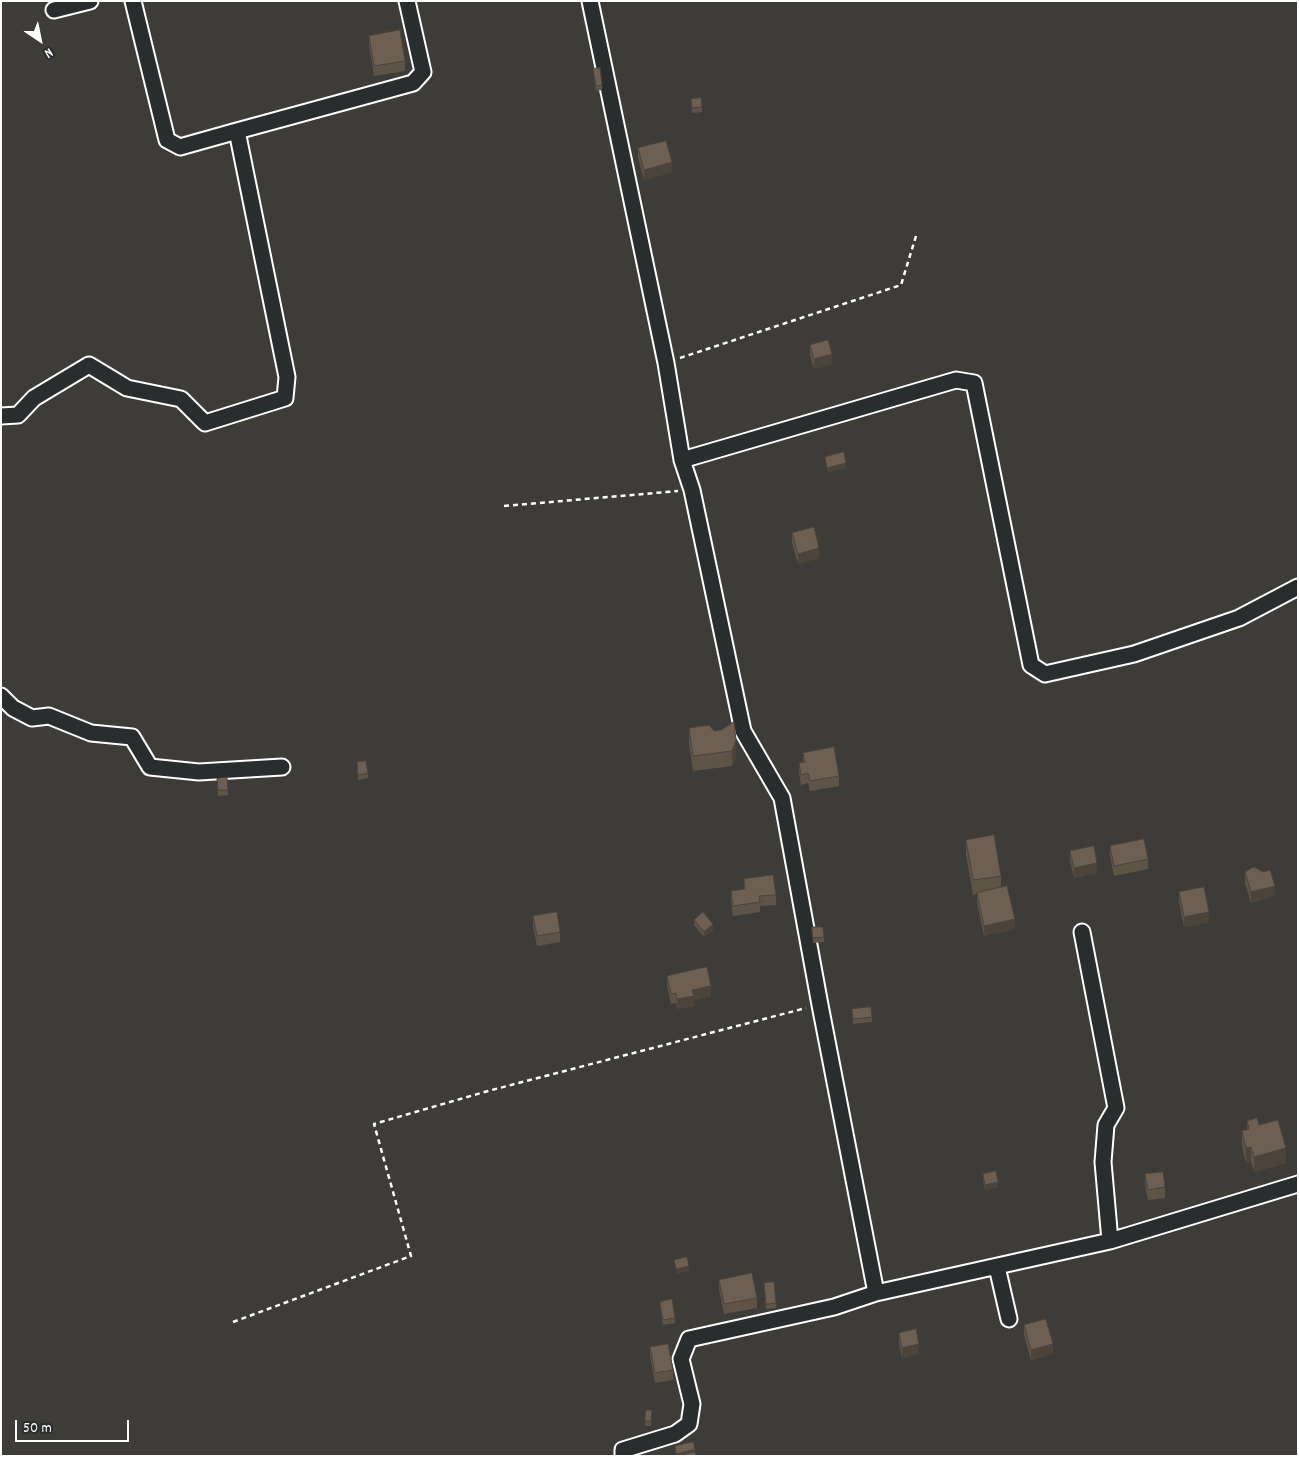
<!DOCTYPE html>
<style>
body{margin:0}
#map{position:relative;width:1299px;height:1457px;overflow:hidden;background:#3e3c39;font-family:Dekko,sans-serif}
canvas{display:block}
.frame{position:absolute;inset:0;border:2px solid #fff;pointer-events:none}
.north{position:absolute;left:15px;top:15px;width:50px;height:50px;-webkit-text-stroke:4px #2a2d2e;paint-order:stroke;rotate:146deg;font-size:14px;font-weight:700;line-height:20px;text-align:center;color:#fff}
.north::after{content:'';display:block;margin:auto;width:18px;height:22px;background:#fff;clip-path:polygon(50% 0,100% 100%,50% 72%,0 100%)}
.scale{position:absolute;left:15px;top:1420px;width:114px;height:22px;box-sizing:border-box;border:2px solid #fff;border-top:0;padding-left:6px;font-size:15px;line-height:18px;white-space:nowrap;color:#fff;-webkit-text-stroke:4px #2a2d2e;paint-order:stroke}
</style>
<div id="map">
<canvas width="1299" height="1457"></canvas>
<div class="frame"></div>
<div class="north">N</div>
<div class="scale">50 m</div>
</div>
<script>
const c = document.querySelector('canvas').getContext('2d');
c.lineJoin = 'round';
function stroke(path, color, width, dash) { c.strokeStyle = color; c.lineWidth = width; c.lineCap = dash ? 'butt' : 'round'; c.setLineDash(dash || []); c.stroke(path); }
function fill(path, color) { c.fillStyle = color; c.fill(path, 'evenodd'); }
const path = new Path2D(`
 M680,358L901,285L916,236
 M504,506L678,491
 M233,1322L411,1256L374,1124L488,1091L806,1008`);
const minor = new Path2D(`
 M590,1L666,363L682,460L692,490L743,731L782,798L820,1005L876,1293
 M54,10L90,1
 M237,131L413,83L423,72L407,1
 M1,416L18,415L34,398L89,365L127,388L181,399L205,423L285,398L287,377L237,131L180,147L167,140L133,1
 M682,460L956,380L974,383L1031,665L1045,674L1134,654L1239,618L1298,587
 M1,696L13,708L32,718L49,716L91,733L132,737L150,767L199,772L282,767
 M1082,932L1116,1108L1106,1125L1103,1162L1110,1241
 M997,1267L1009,1319
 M623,1456V1450L675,1434L689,1424L692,1404L681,1359L689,1339L834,1307L876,1293L1110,1241L1298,1184`);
const wall = new Path2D(`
 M369,36L405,61V71L374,76L369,46Z
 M593,69L602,85V90L596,91Z
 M691,99L702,107V112L692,113Z
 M638,148L672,172L644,180L638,158Z
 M810,345L832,364L814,369L810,355Z
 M792,533L819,558L798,564L792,543Z
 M689,728L714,731L736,756L732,766L693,771L689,743Z
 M803,753L839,776V786L810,791L808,783L801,785L799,773V763L803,762Z
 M357,762L368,773V778L358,780Z
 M217,779L228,790V795L218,796Z
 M966,840L1001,876V888L1015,929L984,936L977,903V894L973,895L966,855Z
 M1110,846L1148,859V869L1114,876L1110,856Z
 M1070,851L1097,873L1074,878L1070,861Z
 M1245,872L1275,896L1251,903L1245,883Z
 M744,879L776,895V905L760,906V912L733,916L731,901V891L744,890Z
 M1179,892L1209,922L1184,927L1179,902Z
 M533,916L560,932V942L537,946L533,926Z
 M694,920L713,930L704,937L694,925Z
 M812,927H823L824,942L813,943Z
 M667,976L711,996L694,1000V1006L677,1009L676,1003L671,1004L667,986Z
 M852,1009L872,1017V1022L853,1024Z
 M1247,1121L1259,1125L1286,1163L1254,1172L1251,1162L1246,1163L1242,1146V1131L1247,1130Z
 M983,1174L998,1187L985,1190L983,1180Z
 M1145,1174L1165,1187V1198L1148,1200L1145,1184Z
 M719,1280L757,1298V1308L724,1314L719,1290Z
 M764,1283L776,1303V1308L766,1309Z
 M660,1302L675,1318V1323L663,1325L660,1307Z
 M1024,1325L1053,1354L1031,1360L1024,1335Z
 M899,1333L919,1354L902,1358L899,1343Z
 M650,1347L673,1370V1380L655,1383L650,1357Z
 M646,1410H652L651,1426H645Z`);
const shadedWall = new Path2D(`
 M672,162V172L644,180V170Z
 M832,354V364L814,369V359Z
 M846,463V468L827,473V468Z
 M819,548V558L798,564V554Z
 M736,740V756L732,766V751Z
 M1097,863V873L1074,878V868Z
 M1275,886V896L1251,903V892Z
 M1209,912V922L1184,927V917Z
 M1015,919V929L984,936V926Z
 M713,924V930L704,937V932Z
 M711,986V996L694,1000V1006L677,1009V999L692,990Z
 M1251,1147V1162L1246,1163V1148Z
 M1286,1148V1163L1254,1172V1157Z
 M998,1182V1187L985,1190V1185Z
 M689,1266V1271L676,1274V1269Z
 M919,1344V1354L902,1358V1348Z
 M1053,1344V1354L1031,1360V1350Z
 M695,1449V1454L689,1456H676V1454Z`);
const building = new Path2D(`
 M400,30L405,61L374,66L369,36Z
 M600,68L602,85L596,86L593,69Z
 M701,98L702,107L692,108L691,99Z
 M666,141L672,162L644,170L638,148Z
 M828,340L832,354L814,359L810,345Z
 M844,452L846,463L827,468L825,457Z
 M814,527L819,548L798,554L792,533Z
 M734,722L736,740L732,751L693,756L689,728L709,725L714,731L721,730Z
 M834,747L839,776L810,781L808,773L801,775L799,763L805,762L803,753Z
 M366,761L368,773L358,775L357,762Z
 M227,778L228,790H218L217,779Z
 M994,835L1001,876L973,880L966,840Z
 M1144,839L1148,859L1114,866L1110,846Z
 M1094,846L1097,863L1074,868L1070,851Z
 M1254,867L1263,872L1270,870L1275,886L1251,892L1245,872Z
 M773,875L776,895L759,896L760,902L733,906L731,891L745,889L744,879Z
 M1007,886L1015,919L984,926L977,893Z
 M1204,887L1209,912L1184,917L1179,892Z
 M557,912L560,932L537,936L533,916Z
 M703,912L713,924L704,932L694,920Z
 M812,927H823L824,937L813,938Z
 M707,967L711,986L692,990L694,996L677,999L676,993L671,994L667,976Z
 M871,1007L872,1017L853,1019L852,1009Z
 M1257,1118L1259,1125L1278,1120L1286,1148L1254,1157L1251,1147L1246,1148L1242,1131L1249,1129L1247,1121Z
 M996,1171L998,1182L985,1185L983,1174Z
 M1163,1172L1165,1187L1148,1190L1145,1174Z
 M687,1257L689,1266L676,1269L674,1260Z
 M752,1273L757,1298L724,1304L719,1280Z
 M774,1282L776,1303L766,1304L764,1283Z
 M672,1299L675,1318L663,1320L660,1302Z
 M1046,1319L1053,1344L1031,1350L1024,1325Z
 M916,1329L919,1344L902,1348L899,1333Z
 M668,1344L673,1370L655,1373L650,1347Z
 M646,1410H652L651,1421H645Z
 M693,1442L695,1449L676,1454L675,1446Z
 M695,1452L696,1456H679Z`);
stroke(minor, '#fff', 19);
stroke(path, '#fff', 2.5, [5, 4]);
stroke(minor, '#2a2d2e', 15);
fill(wall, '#5e5347');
fill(shadedWall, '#4c433a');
fill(building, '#6d6053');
stroke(building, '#4c433a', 1);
</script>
